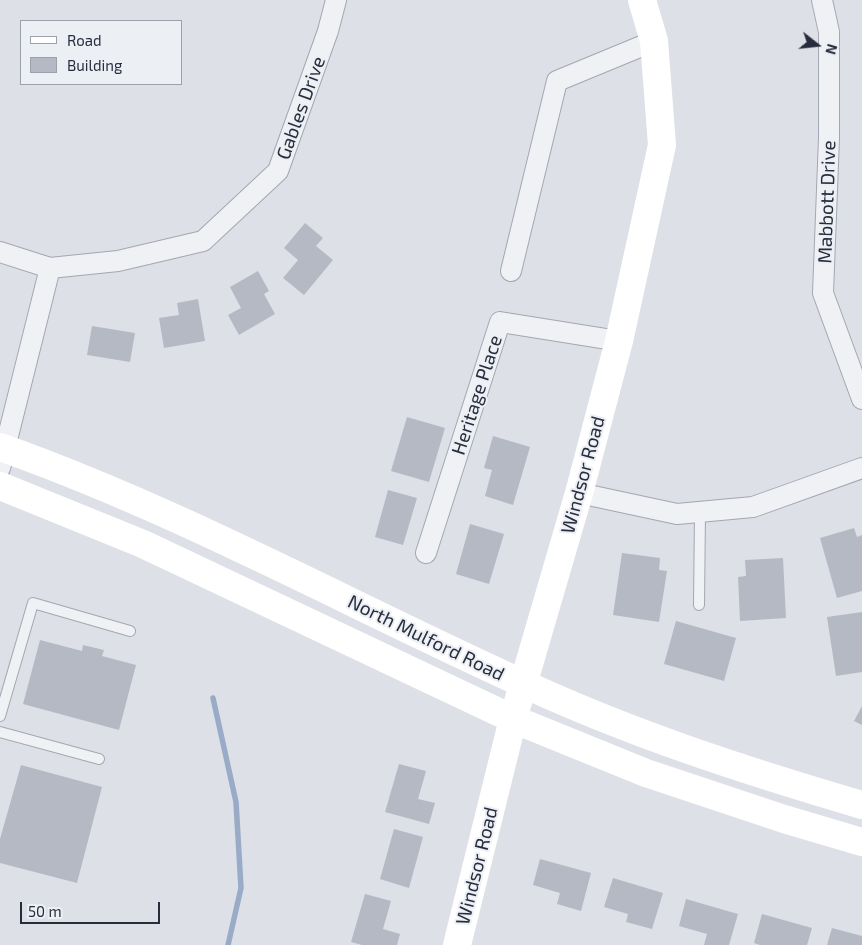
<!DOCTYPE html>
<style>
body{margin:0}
#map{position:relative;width:862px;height:945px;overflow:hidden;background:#dde0e7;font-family:"Exo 2",sans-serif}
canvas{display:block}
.legend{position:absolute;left:20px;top:20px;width:162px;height:65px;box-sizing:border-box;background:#eceff4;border:1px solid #9da1ab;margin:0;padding:6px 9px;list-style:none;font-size:15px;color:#272d3d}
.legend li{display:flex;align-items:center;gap:10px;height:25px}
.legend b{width:25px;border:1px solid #9da1ab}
.north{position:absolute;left:792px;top:20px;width:50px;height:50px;-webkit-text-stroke:4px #eceff4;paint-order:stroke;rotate:106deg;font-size:14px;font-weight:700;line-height:20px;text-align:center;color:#272d3d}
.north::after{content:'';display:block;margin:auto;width:18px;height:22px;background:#272d3d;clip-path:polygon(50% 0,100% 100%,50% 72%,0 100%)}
.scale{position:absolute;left:20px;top:902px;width:140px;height:22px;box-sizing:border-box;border:2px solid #272d3d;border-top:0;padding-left:6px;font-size:15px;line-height:18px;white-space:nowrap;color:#272d3d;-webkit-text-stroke:4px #eceff4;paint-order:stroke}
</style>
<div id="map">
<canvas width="862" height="945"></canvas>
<ul class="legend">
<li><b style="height:6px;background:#fff"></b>Road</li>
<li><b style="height:14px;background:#b5b9c3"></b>Building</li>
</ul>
<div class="north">N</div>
<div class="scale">50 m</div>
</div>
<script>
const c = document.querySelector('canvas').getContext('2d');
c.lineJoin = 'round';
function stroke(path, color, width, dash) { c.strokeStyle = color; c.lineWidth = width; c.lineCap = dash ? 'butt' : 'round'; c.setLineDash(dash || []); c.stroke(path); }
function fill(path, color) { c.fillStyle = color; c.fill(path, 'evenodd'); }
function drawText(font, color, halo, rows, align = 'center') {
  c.font = font + ' "Exo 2",sans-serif'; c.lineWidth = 4; c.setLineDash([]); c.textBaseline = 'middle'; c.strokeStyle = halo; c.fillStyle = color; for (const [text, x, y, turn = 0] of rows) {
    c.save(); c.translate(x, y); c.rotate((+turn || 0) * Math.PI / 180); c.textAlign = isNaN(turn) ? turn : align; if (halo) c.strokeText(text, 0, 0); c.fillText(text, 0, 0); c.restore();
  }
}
const stream = new Path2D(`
 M213,698L236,802L241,888L228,945`);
const building = new Path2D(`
 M305,223L323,238L316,246L333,260L304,295L283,278L298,260L284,248Z
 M258,271L269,291L264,294L275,314L239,335L228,315L241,308L230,287Z
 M198,299L205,341L164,348L159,318L179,315L177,303Z
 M92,326L135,333L130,362L87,355Z
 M407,417L445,428L429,482L391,471Z
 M493,436L530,447L513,505L485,496L492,470L484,468Z
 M388,490L417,498L403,545L375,537Z
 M470,524L504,534L489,584L456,574Z
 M854,528L857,537L862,535V591L837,598L820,538Z
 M622,553L660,558L659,570L667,571L659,622L613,615Z
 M783,558L786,618L740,621L738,577L746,576L745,560Z
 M862,612V672L836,676L827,617Z
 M676,621L736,638L724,681L664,664Z
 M40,640L82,651L83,645L104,650L102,656L136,665L119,730L23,704Z
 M862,706V725L854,721Z
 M399,764L426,771L418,799L435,803L429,824L385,812Z
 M21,765L102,787L77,883L0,863V839Z
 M394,829L423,837L409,888L380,879Z
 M540,859L591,873L581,911L557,904L560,893L533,885Z
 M613,878L663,893L652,929L626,922L628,914L604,907Z
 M365,894L391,901L383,929L400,934L397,945H362L351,942Z
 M686,899L738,914L729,945H704L707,934L679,926Z
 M762,914L812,928L807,945H760L754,943Z
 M832,928L862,936V945H827Z`);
const lane = new Path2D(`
 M699,605L700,512
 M0,716L33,603L130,631
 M0,732L99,759`);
const street = new Path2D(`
 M822,0L829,32V138L823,293L862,399
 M0,252L50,268L118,261L203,241L278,171L328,31L336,0
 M511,271L557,81L654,41
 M0,468L50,268
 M579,493L677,514L753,507L862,468
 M426,553L500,322L619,341`);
const secondary = new Path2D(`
 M0,447C180,511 348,604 522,683C632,734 746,771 862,805
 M0,486L143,544L513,719L646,773L784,819L862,842
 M457,945L513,719L579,493L619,341L662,145L654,41L642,0`);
const streetNames = [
 ["Gables Drive",301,108,-70],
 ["Mabbott Drive",827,202,-88],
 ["Heritage Place",477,395,-72],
 ["Windsor Road",583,475,-75],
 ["North Mulford Road",426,638,26],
 ["Windsor Road",477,866,-76]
];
stroke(stream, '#99abc6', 5.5);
fill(building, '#b5b9c3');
stroke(lane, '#a3a7b1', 12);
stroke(street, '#a3a7b1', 22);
stroke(lane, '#f0f1f5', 10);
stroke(street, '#f0f1f5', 20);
stroke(secondary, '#fff', 28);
drawText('19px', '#272d3d', '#eceff4', streetNames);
</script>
